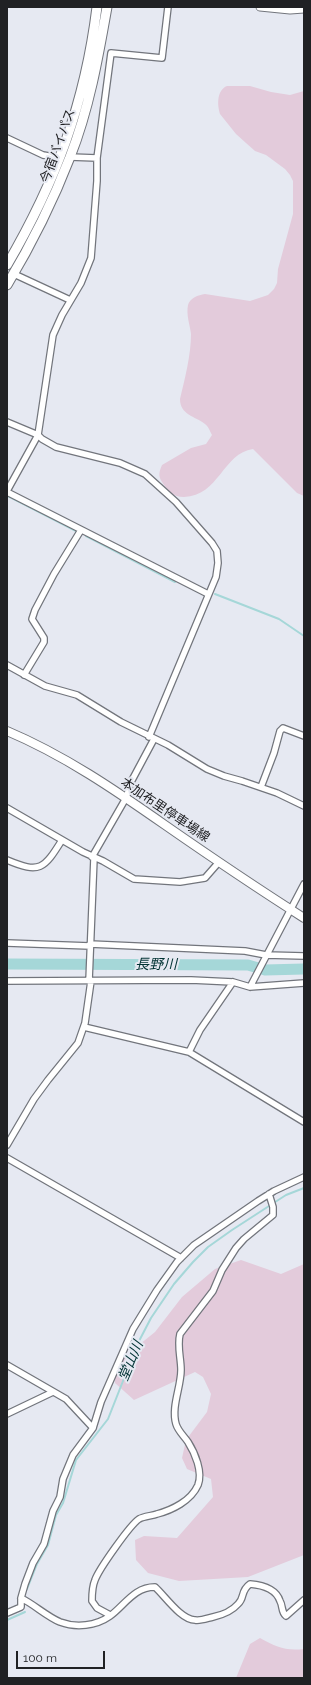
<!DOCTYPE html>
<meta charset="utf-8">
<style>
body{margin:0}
#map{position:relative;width:311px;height:1685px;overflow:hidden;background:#e6e9f2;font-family:Raleway,sans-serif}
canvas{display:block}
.frame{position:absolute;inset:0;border:8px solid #202124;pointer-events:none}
.scale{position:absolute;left:16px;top:1651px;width:89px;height:18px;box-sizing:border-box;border:2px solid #202124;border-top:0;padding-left:5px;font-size:12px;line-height:14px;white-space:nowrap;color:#202124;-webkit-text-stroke:3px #e6e9f2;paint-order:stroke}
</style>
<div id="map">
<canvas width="311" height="1685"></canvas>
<div class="frame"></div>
<div class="scale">100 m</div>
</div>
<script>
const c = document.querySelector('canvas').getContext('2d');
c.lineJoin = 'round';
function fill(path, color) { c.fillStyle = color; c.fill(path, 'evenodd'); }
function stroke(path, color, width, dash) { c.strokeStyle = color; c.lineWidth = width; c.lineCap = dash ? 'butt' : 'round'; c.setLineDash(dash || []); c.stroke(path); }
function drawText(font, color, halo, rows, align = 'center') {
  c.font = font + ' Raleway,"Noto Sans JP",sans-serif'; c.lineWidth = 4; c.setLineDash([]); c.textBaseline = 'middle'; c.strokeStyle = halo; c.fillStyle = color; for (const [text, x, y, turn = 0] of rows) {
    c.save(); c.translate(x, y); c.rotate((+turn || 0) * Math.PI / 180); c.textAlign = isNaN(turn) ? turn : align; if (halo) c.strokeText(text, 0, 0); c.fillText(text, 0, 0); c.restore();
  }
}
const green = new Path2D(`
 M227,86H250L271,92L290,95L304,91V496L297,493L253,449C223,453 219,496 184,497C173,497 168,491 162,482C158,476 159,472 162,465L191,448L206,444L212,435C210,431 208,426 205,424C195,416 180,415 180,399C185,378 191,355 191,334C190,325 186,315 188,305C190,298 198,295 205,294L250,301L268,295L274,289L277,283L278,269L293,214V181L290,175L285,169L266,155L255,151L246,143L236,134L220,114C217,104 217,90 227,86Z
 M241,1260L281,1274L304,1264V1555L248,1577L179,1581L148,1573L136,1560L135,1540L144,1536L177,1538L213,1497L211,1479L187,1469L182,1458L186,1440L207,1412L211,1394L203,1377L195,1372L134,1400L115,1383L114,1365L155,1332L182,1297L215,1269Z
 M260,1638C277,1647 284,1651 304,1649V1678H236L250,1644Z`);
const stream = new Path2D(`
 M8,496L76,531
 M86,536L175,582
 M215,594L279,619L304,636
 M27,1589L37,1564L48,1545L56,1515L63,1503L76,1460L108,1419L138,1343L151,1318L174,1284L193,1262L208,1247L232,1230L286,1195L304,1188
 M7,1620L25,1612`);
const river = new Path2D(`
 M7,964L248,965L265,970L304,969`);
const minor = new Path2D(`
 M7,138L43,155L60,158
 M70,157L97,158
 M14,274L70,300
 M7,422L38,435L42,439L56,447L120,463L145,474L176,502L212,543L217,551L218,563L216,577L149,737
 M7,491L38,435L53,335L62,315L81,283L91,258L97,181V158L111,53L162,58L168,7
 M7,492L208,594
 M7,665L45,686L77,695L121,722L168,745L207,769L224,776L242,781L277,793L304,806
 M24,675L44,642V638L32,619L35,610L54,574L81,530
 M261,787L274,753L280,731L283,728L304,736
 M7,808L83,852L103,861L134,879L180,882L205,878L219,862
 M92,857L126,798L131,782L154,739
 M7,860C40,874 44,869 62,840
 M7,943L90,946
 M90,944L245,951L266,955L304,956
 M7,981L191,980L233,982L250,987L304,983
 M89,981L94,858
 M250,987L304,884
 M84,1027L189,1052L304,1122
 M189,1052L200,1030L233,982
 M7,1145L34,1099L48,1080L78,1043L85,1023L91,981
 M7,1158L181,1258
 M7,1365L66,1399L93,1428
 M7,1414L53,1392
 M21,1598C35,1605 46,1616 60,1622C76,1628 96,1626 110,1616C125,1605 134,1587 155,1587C165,1596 181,1620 195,1620C201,1621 208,1618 213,1617C222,1615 232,1611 238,1604C245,1598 240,1591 250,1584C262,1585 276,1589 280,1601C283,1606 281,1612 286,1616L304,1600
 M7,1613L21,1607V1598L25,1584L33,1563L44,1544L53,1511L60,1497L63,1479L73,1455L93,1428L101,1402L133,1329L157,1290L177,1262L194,1245L258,1201L274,1191L304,1177
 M110,1615L97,1608L92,1601C92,1594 92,1587 95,1580C99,1569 130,1525 139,1519C144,1516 152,1516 157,1514C172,1510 191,1501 198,1485C203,1472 195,1453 188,1442C184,1436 178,1431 176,1424C171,1407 181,1387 181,1370C181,1358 177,1346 180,1334L213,1291L222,1270L236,1248L244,1239L273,1215V1207L269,1194`);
const tertiary = new Path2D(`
 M260,7L290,10L304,9`);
const secondary = new Path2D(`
 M7,731C64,755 115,790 165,825C211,857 257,888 304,918`);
const trunk = new Path2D(`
 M7,265C56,181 85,104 97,7
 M7,285C31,245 53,201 70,157C89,109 98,58 107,7`);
const streetNames = [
 ["今宿バイパス",58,146,-70],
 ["本加布里停車場線",165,810,34]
];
const waterNames = [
 ["長野川",156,965],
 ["堂山川",131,1361,-67]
];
fill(green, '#e3cbdb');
stroke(stream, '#a5d7d8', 2);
stroke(river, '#a5d7d8', 11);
stroke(minor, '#72757c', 8);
stroke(tertiary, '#72757c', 9);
stroke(secondary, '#72757c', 10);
stroke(trunk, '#72757c', 11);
stroke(minor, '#fff', 5.5);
stroke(tertiary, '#fff', 7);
stroke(secondary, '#fff', 8);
stroke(trunk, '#fff', 9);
drawText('13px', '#202124', '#e6e9f2', streetNames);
drawText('italic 14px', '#003233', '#e6e9f2', waterNames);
</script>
